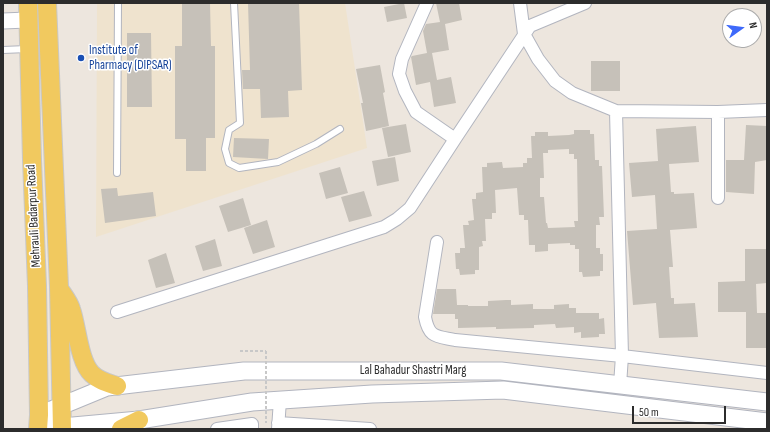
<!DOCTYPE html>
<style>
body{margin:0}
#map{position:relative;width:770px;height:432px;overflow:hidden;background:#ede6de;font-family:"Sofia Sans Condensed",sans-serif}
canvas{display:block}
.frame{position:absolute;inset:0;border:4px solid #2c2c2c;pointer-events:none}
.north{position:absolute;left:722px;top:8px;width:40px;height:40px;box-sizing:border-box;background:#fff;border:1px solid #ababab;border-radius:50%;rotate:76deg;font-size:11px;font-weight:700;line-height:16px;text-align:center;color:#2c2c2c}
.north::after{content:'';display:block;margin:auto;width:14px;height:18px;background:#3e69fa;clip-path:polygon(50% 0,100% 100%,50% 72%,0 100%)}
.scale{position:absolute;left:632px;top:406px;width:94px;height:18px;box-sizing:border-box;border:2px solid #2c2c2c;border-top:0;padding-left:5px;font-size:12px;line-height:14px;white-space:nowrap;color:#2c2c2c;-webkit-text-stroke:3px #fff;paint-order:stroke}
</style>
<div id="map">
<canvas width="770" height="432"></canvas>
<div class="frame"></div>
<div class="north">N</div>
<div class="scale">50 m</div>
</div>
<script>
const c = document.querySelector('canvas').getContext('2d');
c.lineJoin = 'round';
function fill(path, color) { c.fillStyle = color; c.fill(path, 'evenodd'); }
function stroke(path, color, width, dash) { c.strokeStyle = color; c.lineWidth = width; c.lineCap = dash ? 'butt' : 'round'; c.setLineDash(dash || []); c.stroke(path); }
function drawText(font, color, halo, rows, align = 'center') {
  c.font = font + ' "Sofia Sans Condensed",sans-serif'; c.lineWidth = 3; c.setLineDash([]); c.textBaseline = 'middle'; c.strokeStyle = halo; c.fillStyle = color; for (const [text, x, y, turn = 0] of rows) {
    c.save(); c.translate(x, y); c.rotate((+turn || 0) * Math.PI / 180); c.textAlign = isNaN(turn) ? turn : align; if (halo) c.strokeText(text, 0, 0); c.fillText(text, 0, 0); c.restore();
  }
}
const education = new Path2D(`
 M97,3H345L367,148L96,237Z`);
const building = new Path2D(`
 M182,3H210L211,46H215V138H206V171H186V139H175V46H182Z
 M248,3H299L302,90L288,91L289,117L261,118L260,89H243L242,70H250Z
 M404,3L407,18L387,22L384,7Z
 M436,3H459L462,20L445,24L449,50L432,53L437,80L451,77L456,103L434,107L430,82L416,85L411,57L412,56L427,53L423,31L426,24L440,22Z
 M127,33H151L152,107H127Z
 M591,61H620V91H591Z
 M380,65L385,92L383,93L389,126L366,131L361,103H363L356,69Z
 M406,124L411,152L388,157L382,128Z
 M746,125L767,126V160L755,162L754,194L726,192V160H744Z
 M696,126L699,162L669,164L671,192H674V194L694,193L697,228L670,230L673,267H669L671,298H674V304L695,303L698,337L659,338L656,303L633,305L627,231L657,229L655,195L632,197L629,163L658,161L656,129Z
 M574,130H590V134H594L595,160H599V166H602L604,217H599L600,225H596V248H600V254H603V271H600V276L583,277L582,272H579V249H575V245H570V243L548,244V251L535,252V245H529L528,220H524V215H519L517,188L495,190L496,213H492V219H485L486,241H482L483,246L479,247V270H475V274L460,275L459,269H456L455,253H460V248H465L463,225H469L468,221L474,220L472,199H476V193L483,192L482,167H487V163L502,162L503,168L523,167V163H527V158H532L531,136H535V132H548V136L569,135L574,134ZM569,149V154H574V159H577L578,221H574L575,227L548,228L547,223H546L544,197H540V178H544L543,153H548V150Z
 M234,138L269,139L268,159L233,157Z
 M395,157L399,181L377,186L372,161Z
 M340,167L348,193L326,199L319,173Z
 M117,188L118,196L153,192L156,216L105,223L101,189Z
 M364,191L372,216L349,222L341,197Z
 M243,198L251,225L228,232L219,206Z
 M267,220L275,247L253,254L244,228Z
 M215,239L222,266L203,271L195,246Z
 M745,249H767V283L756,284L757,313H767V348H746V312H718V282L745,281Z
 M166,253L175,283L156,288L148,260Z
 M437,289H456L457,305H468V306H488V301L506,300H511V305L533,304V309H554V305L569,304V308H576V313H599V319L604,318L605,334H599V337L581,338V332L574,333V327L556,328L555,324L534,325V328L496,329V327L458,328V319H455V314H433Z`);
const path = new Path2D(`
 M240,351H266`);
const service = new Path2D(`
 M234,3L240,123L229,130L225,149L229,163L239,168L278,162L316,144L340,129
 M3,50L27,49
 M117,173L118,3`);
const minor = new Path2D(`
 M520,3L524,34L538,59L555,81L572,93L616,111L718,112L767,110
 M616,111L622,356L620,385
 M718,112V198
 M455,139L530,26L585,3
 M437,242L425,317C429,338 436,336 455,340L622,356L767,373
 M117,312L384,227L397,219L410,208L455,139L416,112L405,91L399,74L402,59L427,3
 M278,423L370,429
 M217,429L252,424V429
 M278,429L280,400`);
const tertiary = new Path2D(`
 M3,21L27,20`);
const secondary = new Path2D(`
 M39,415L107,387L244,371H501L767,402
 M51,421L62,427L139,420L252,402L372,394L503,390L767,422`);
const primary = new Path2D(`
 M28,3L32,160L37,286L39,415L38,429
 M47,3L59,287L62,429
 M60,290C64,296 69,302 71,309C77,326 79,362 92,374C99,381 108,383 117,386
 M121,429L139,420`);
const pathBridge = new Path2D(`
 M266,351V423`);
const markers = [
 [81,58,4,"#1a4fb4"]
];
const transitNames = [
 ["Institute of",89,51],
 ["Pharmacy (DIPSAR)",89,66]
];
const streetNames = [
 ["Mehrauli Badarpur Road",34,216,-93],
 ["Lal Bahadur Shastri Marg",413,371]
];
fill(education, '#efe3ce');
fill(building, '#c6c1b9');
stroke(service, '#b2b5bf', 8);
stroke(minor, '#b2b5bf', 14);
stroke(tertiary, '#b2b5bf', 17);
stroke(secondary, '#b2b5bf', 19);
stroke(primary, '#c8c8c8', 20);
stroke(path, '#c8c8c8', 2, [3, 2]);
stroke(service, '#fff', 6);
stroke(minor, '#fff', 12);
stroke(tertiary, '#fff', 15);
stroke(secondary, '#fff', 17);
stroke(primary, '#f1c95f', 18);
stroke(pathBridge, '#c8c8c8', 2, [3, 2]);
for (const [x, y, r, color] of markers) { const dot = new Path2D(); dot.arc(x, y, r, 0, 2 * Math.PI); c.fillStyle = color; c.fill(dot); stroke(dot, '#fff', 1.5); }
drawText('13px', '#164399', '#fff', transitNames, 'left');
drawText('13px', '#2c2c2c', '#fff', streetNames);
</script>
